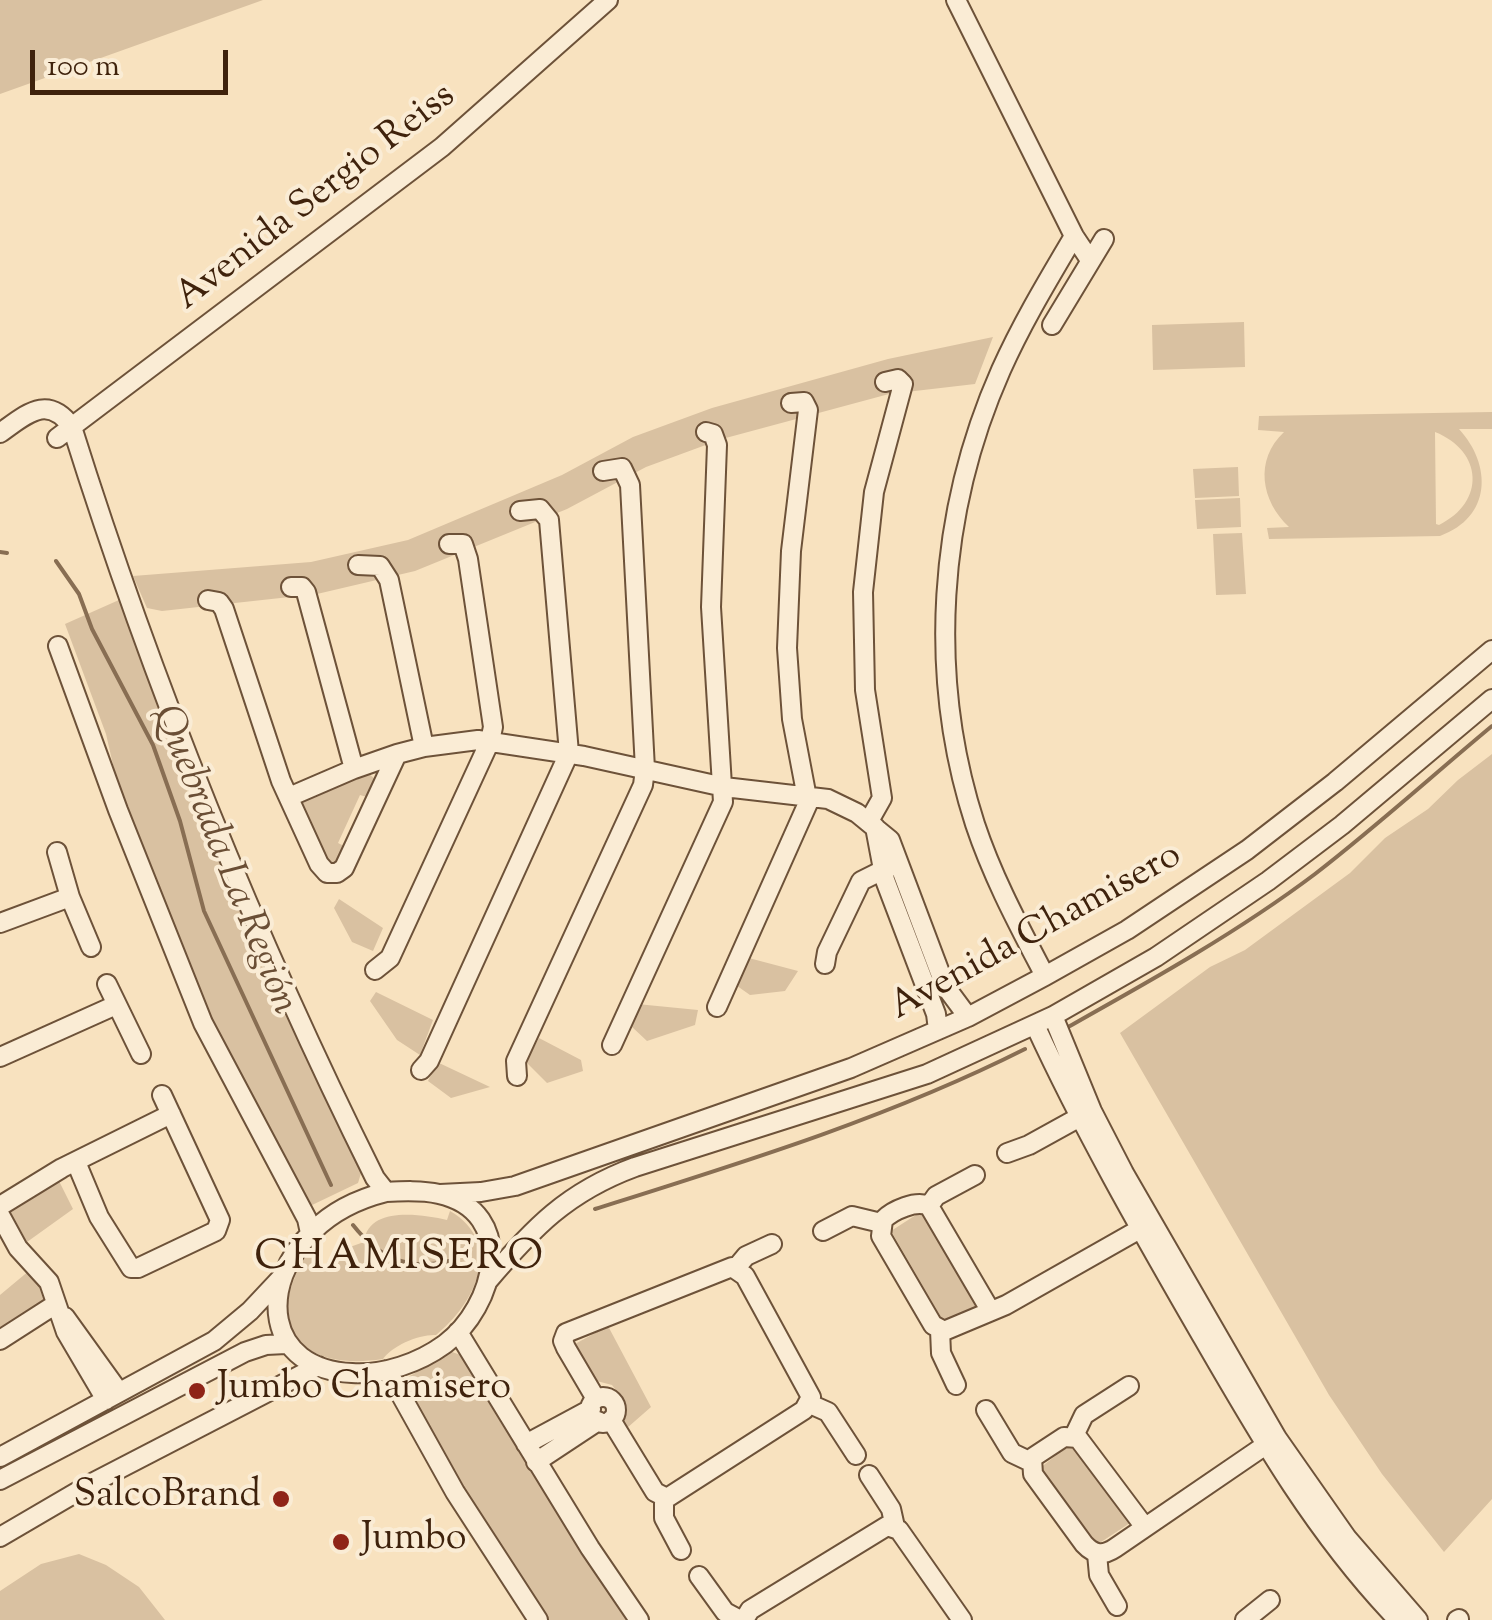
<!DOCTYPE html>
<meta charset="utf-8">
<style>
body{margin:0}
#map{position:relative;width:1492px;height:1620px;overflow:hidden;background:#f8e2bf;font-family:"Sorts Mill Goudy",serif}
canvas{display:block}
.scale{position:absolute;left:30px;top:50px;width:198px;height:45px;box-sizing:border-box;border:5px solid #3f220c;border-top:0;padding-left:12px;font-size:30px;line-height:35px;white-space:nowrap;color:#3f220c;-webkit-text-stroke:8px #faecd5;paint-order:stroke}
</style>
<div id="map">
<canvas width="1492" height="1620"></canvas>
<div class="scale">100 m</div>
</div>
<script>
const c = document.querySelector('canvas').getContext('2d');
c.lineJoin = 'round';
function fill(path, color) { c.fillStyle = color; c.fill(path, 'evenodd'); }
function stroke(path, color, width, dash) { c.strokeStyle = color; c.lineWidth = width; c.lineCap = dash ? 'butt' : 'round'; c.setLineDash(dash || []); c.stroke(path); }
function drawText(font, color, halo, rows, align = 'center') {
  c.font = font + ' "Sorts Mill Goudy",serif'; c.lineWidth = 8; c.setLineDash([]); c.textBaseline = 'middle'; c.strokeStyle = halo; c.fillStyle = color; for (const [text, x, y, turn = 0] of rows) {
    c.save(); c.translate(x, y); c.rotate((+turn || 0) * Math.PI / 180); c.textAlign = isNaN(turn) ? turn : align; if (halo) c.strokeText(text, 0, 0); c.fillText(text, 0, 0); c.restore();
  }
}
const green = new Path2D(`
 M0,0H263L0,94Z
 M1244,322L1245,367L1153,370L1152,325Z
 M993,337L975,384L889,394L722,439L646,467L567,509L415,571L317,594L162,611L147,608L133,576L311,562L408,540L562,475L633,437L712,408L888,359Z
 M1492,412V429H1459C1492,465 1492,517 1440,536L1269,539L1267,528L1289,527C1261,501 1254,460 1284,432L1258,430L1259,416ZM1435,432C1483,451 1486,502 1439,525L1436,524Z
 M1238,467L1239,496L1195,498L1193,469Z
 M1240,498L1241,527L1197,529L1195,500Z
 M1242,533L1246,594L1216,595L1213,534Z
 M119,600L250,932L362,1170L358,1183L310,1206L303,1204L212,1018L122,804L106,734L65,624Z
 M1492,754V1499L1444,1552L1382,1474L1329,1395L1120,1033L1210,967L1245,950L1350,873L1385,838L1428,809L1458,780Z
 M367,772L376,780L370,798L360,795L338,843L348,848L339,865L328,864L299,806L302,800Z
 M339,899L383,928L373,951L352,942L334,908Z
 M745,957L798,971L785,991L750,995L733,983Z
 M376,992L433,1020L420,1055L397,1040L370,1001Z
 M637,1004L698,1010L695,1025L647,1041L631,1026Z
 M539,1038L581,1060L583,1071L547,1083L526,1062Z
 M437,1062L490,1087L451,1098L428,1081Z
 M57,1177L73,1209L27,1242L8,1207Z
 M450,1211C505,1243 475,1304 436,1335C419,1334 392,1346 383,1359C291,1373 260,1316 315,1243L322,1247L316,1263L324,1267L333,1253L364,1242C368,1206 420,1214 447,1220Z
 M922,1211L979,1305L945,1324L891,1231Z
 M30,1270C63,1310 33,1316 0,1336V1295Z
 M608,1326L651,1407L627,1428L621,1423V1397L612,1385L593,1380L575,1344Z
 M452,1352L461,1355L501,1423L629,1620H548L407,1396L405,1386L408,1377Z
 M1074,1448L1130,1523L1098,1544L1040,1468L1064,1449Z
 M79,1554L106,1565L139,1587L165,1620H0V1591L41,1564Z`);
const stream = new Path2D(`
 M0,552L7,553
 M56,561L79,594L92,629L153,745L180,821L204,911L331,1185
 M1068,1027C1152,980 1238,932 1315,874C1376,827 1433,775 1492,726
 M595,1209C741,1163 888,1118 1025,1049
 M353,1225C379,1258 408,1271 449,1261`);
const minor = new Path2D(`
 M956,0L1074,236L1090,260
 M1052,325L1104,239
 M0,433C26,415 47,393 72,427C154,688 253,933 375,1178L386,1192
 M57,438L442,147L608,0
 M358,565L380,566L389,580L424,747
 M291,587H302L306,592L354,769
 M208,600L219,602L224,609L281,781L319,864L327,873H337L344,868L397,754
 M58,646L118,810L203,1023L307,1219L310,1233
 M289,797L354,769L397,754L424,747L478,740L584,756L724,787L828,799L857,813L890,840L945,986L968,1017
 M869,821L882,798L865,690L863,592L874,492L903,384L898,379L885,382
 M875,827L885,880L936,1014L938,1030
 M57,852L70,897L91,947
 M0,923L70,897
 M825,964L827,952L861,881L895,864
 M375,970L390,958L490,741L493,727L468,559L463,544H449
 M1045,976C1019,926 993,878 975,824C927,676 938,512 1001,370C1022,323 1048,280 1074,236
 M107,984L141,1054
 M717,1007L808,803L792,719L787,648L791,551L808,410L804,402L791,403
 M1053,1016L1092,1111L1124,1173L1277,1438L1347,1538L1418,1620
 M1035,1025C1083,1129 1139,1227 1196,1326C1256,1430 1314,1533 1398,1620
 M612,1045L723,802L711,607L717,445L713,434L706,432
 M0,1057L116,1005
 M421,1070L429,1061L569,753L549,520L540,509L520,511
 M517,1076L516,1061L643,785L645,769L630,485L622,468L603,471
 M1007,1153L1029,1145L1087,1113
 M76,1162L99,1217L131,1268H138L216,1231L220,1220L162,1095
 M386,1192C403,1191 422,1190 439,1194C519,1212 495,1307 445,1344C419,1363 384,1375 352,1373C264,1369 258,1284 313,1231C333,1211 358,1199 386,1192Z
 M440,1194L481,1192L515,1186L851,1068L968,1017L1045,976L1127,930L1247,850L1335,782L1492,650
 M0,1206L62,1168L171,1114
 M929,1206L936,1196L975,1175
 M0,1215L18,1248L49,1282L66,1332L106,1400
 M823,1231L852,1216L881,1223
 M736,1268L746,1256L772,1244
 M487,1282C533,1228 567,1192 635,1167L927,1074L1053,1016L1156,957L1268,881L1342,825L1492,699
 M990,1310L929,1206C916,1200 893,1210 883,1220L881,1236L933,1325L944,1331L1006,1305L1147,1225
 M65,1317L119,1392
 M940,1330L941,1353L956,1385
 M458,1332L590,1548L639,1620
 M0,1340L56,1304
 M387,1370L455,1492L538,1620
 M590 1410a13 13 0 1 1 26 0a13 13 0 1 1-26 0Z
 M596,1399L566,1348L563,1341L566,1333L732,1267L745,1276L811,1397L804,1410L667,1498L655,1492L611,1420
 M810,1404L828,1412L856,1455
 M986,1410L1012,1453L1031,1462
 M1074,1436L1084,1415L1129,1386
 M526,1444L591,1409
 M0,1457L214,1341L250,1311L281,1278
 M536,1462L598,1421
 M869,1475L891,1509L895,1527
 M0,1480L245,1352L266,1345L286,1344
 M664,1498V1518L681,1550
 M1144,1526L1078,1438L1064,1437L1032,1458L1033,1474L1084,1544C1094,1555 1103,1556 1115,1548L1273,1440
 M0,1537L94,1482L318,1366
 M1097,1554L1099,1575L1117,1606
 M699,1576L725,1612L740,1620
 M744,1620L750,1610L887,1526L899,1530L962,1620
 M1245,1620L1270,1600
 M1457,1620L1459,1619`);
const markers = [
 [197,1391,10,"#8f2418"],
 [281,1499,10,"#8f2418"],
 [341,1542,10,"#8f2418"]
];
const streetNames = [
 ["Avenida Sergio Reiss",317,199,-38],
 ["Avenida Chamisero",1037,934,-29]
];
const poiNames = [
 ["Jumbo Chamisero",217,1391],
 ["SalcoBrand",261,1499,"right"],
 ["Jumbo",361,1542]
];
const waterNames = [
 ["Quebrada La Región",222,861,68]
];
const quarterNames = [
 ["CHAMISERO",400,1261]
];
fill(green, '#d9c1a1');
stroke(stream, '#886e53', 4);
stroke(minor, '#6d5239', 22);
stroke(minor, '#faecd5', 18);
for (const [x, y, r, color] of markers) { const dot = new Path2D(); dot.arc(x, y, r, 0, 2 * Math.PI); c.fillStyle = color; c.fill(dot); stroke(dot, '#faecd5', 4); }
drawText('38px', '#3f220c', '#faecd5', streetNames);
drawText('38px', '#3f220c', '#faecd5', poiNames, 'left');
drawText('italic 40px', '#6a4e35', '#faecd5', waterNames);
c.letterSpacing = '2.5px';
drawText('42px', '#3f220c', '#faecd5', quarterNames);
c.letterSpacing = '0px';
</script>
